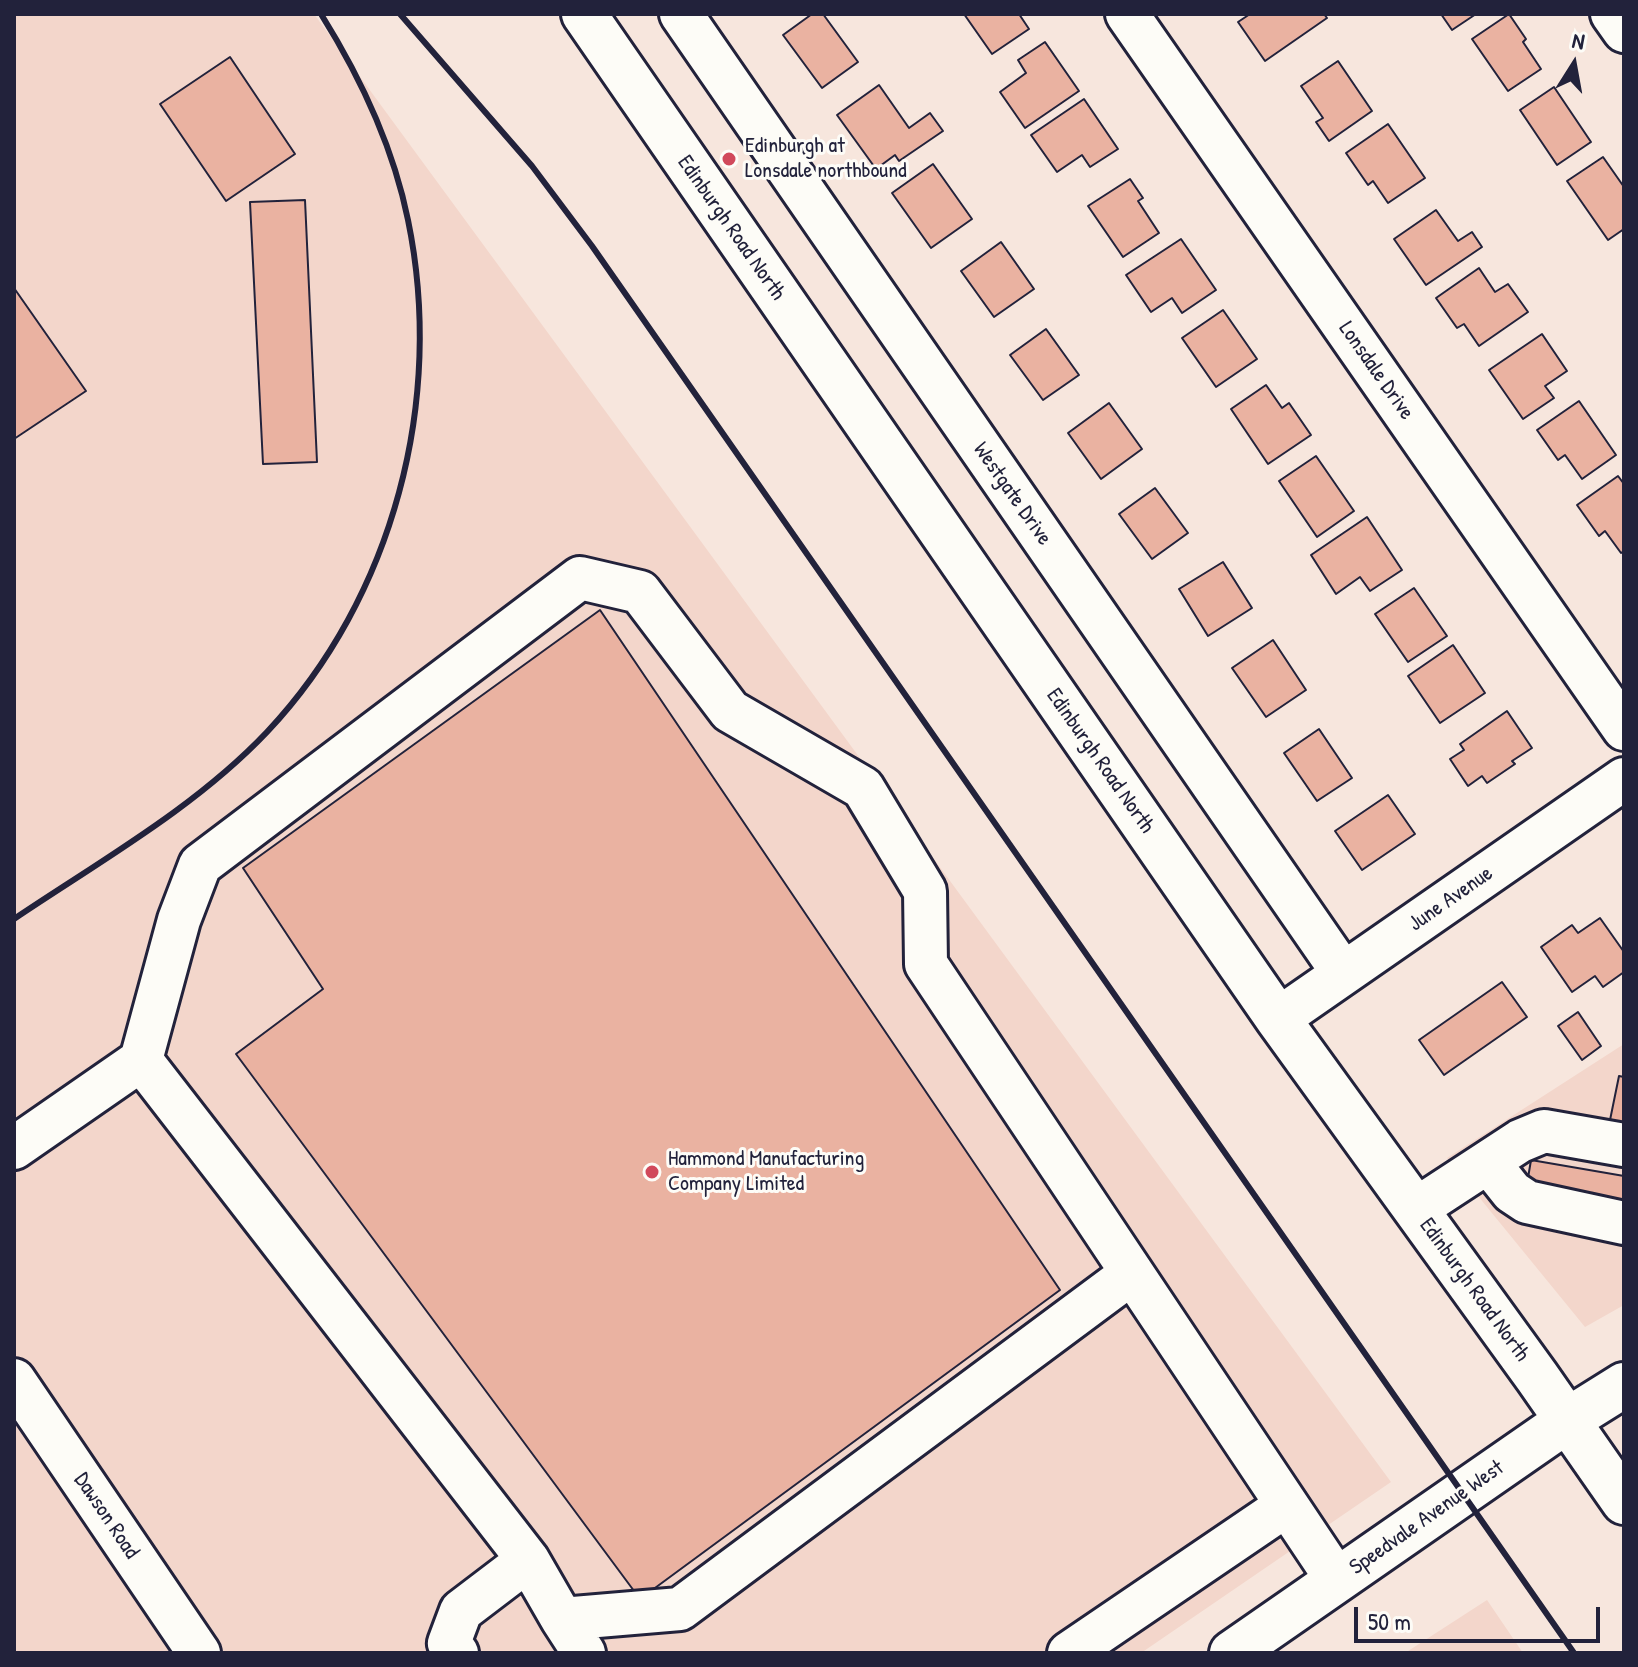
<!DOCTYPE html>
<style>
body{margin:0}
#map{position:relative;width:1638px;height:1667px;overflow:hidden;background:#f7e6dd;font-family:"Patrick Hand",sans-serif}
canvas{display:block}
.frame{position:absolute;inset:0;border:16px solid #22223b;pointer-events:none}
.north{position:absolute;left:1534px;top:24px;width:80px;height:80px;-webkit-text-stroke:6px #fdfcf7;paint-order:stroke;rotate:11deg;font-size:22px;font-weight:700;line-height:32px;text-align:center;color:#22223b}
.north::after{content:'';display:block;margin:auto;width:28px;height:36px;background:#22223b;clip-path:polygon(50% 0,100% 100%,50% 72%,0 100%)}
.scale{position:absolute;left:1354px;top:1607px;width:246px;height:36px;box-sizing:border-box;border:4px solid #22223b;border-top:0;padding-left:10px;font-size:24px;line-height:28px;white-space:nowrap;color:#22223b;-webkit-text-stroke:6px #fdfcf7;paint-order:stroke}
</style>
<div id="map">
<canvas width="1638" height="1667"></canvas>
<div class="frame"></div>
<div class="north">N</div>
<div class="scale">50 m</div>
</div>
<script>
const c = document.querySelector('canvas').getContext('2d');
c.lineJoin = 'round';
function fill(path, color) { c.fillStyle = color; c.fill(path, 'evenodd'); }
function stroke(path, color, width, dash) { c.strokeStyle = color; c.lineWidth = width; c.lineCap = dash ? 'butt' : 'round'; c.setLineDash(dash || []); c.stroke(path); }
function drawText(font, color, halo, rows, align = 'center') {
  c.font = font + ' "Patrick Hand",sans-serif'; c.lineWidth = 6; c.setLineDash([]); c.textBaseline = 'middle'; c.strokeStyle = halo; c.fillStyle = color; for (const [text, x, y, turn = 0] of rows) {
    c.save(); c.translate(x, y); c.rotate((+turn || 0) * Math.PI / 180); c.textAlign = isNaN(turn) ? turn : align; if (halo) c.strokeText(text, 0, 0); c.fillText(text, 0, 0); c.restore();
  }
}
const built = new Path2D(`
 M14,14H314L1391,1482L1141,1653H14Z
 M1624,1044V1305L1585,1327L1447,1158Z
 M1487,1600L1523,1653H1405Z`);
const building = new Path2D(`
 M812,14H823L858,62L822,88L783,35Z
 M964,14H1019L1029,29L992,54Z
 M1250,14H1324L1327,18L1265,61L1238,22Z
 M1441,14H1476L1452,30Z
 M1509,14L1526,39L1523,42L1541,69L1508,91L1472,39Z
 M1045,42L1079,91L1025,128L1000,92L1026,73L1018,60Z
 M230,57L295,154L226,201L160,104Z
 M1338,61L1372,111L1329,141L1316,122L1323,118L1301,86Z
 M879,85L909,128L930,113L943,131L899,161L895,155L876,169L837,115Z
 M1554,87L1591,142L1557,165L1520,110Z
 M1084,99L1118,149L1090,167L1082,155L1057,172L1031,135Z
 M1388,124L1425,178L1388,203L1373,181L1368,185L1346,153Z
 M1603,157L1624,187V229L1608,240L1567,181Z
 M933,164L972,219L931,248L892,193Z
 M1130,179L1143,198L1138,201L1159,233L1123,257L1088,206Z
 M305,200L317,462L263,464L250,202Z
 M1436,210L1458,241L1472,232L1482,247L1426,285L1394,239Z
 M1181,239L1216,290L1182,313L1172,298L1151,312L1126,275Z
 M1001,242L1034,289L994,317L961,271Z
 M1479,268L1495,292L1508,284L1528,312L1479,346L1464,324L1457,328L1436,298Z
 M14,288L86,391L14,439Z
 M1223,310L1257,359L1216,387L1182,338Z
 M1046,329L1079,375L1043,400L1010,355Z
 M1542,334L1567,371L1545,386L1554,398L1523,419L1489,370Z
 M1266,385L1282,408L1289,403L1311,435L1268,464L1231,409Z
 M1579,401L1616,455L1582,479L1565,455L1558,460L1537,430Z
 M1109,403L1142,449L1101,479L1068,433Z
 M1316,456L1354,511L1317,537L1279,481Z
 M1618,476L1624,484V551L1621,553L1605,531L1599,536L1577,505Z
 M1155,488L1188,533L1152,559L1119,514Z
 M1367,517L1402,570L1370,591L1360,577L1336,594L1311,555Z
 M1223,562L1252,608L1208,636L1179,589Z
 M1414,588L1447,636L1408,662L1375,614Z
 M600,610L1060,1290L640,1599L236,1054L323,989L243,868Z
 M1273,640L1306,690L1266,717L1232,668Z
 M1453,645L1485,693L1440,723L1408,676Z
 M1507,711L1532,748L1512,761L1515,764L1487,783L1482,776L1468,786L1450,759L1464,750L1460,744Z
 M1319,729L1352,778L1317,801L1284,753Z
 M1388,795L1415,834L1362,870L1335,831Z
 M1600,918L1624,952V972L1603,987L1595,976L1572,992L1541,947L1572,925L1578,933Z
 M1502,982L1527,1017L1444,1075L1419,1040Z
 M1578,1012L1601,1046L1582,1060L1558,1026Z
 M1619,1076L1624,1077V1128L1609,1125Z
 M1531,1160L1624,1176V1208L1526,1190Z`);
const minor = new Path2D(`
 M681,14L1343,973
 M1127,14L1624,729
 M1612,14L1624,31
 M1278,1019L1624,779
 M141,1060L528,1560L562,1619L680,1609L1132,1273
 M14,1148L141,1060L179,920L200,865L580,578L640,592L730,711L863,788L925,891L926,964L1337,1580
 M1489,1163L1512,1192L1527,1202L1624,1223
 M1416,1209L1520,1141L1544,1131L1624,1145
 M14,1380L199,1653
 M562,1619L584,1653
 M457,1653L449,1643L461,1611L528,1560
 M1069,1653L1287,1505`);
const major = new Path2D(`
 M584,14L1278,1019L1537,1377L1624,1502
 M1232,1653L1568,1420L1624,1385`);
const rail = new Path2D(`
 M400,14L532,166L592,246L1574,1653
 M14,919C100,861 195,808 267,732C394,597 445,399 408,220C393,146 361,78 321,14`);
const markers = [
 [729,159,8,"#d1495b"],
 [652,1172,8,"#d1495b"]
];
const poiNames = [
 ["Edinburgh at",745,146],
 ["Lonsdale northbound",745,171],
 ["Hammond Manufacturing",668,1159],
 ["Company Limited",668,1184]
];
const streetNames = [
 ["Edinburgh Road North",731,228,55],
 ["Lonsdale Drive",1376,371,55],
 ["Westgate Drive",1012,494,55],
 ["Edinburgh Road North",1100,761,55],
 ["June Avenue",1451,899,-35],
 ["Edinburgh Road North",1474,1290,54],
 ["Dawson Road",106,1516,56],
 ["Speedvale Avenue West",1427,1518,-35]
];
fill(built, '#f3d6cb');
fill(building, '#eab2a1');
stroke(building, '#22223b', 2);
stroke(minor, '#22223b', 48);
stroke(major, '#22223b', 50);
stroke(minor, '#fdfcf7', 42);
stroke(major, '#fdfcf7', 44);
stroke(rail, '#22223b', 6);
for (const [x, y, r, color] of markers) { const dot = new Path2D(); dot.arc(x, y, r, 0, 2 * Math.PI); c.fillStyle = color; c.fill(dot); stroke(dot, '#fdfcf7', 3); }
drawText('22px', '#22223b', '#fdfcf7', poiNames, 'left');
drawText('22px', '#22223b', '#fdfcf7', streetNames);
</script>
